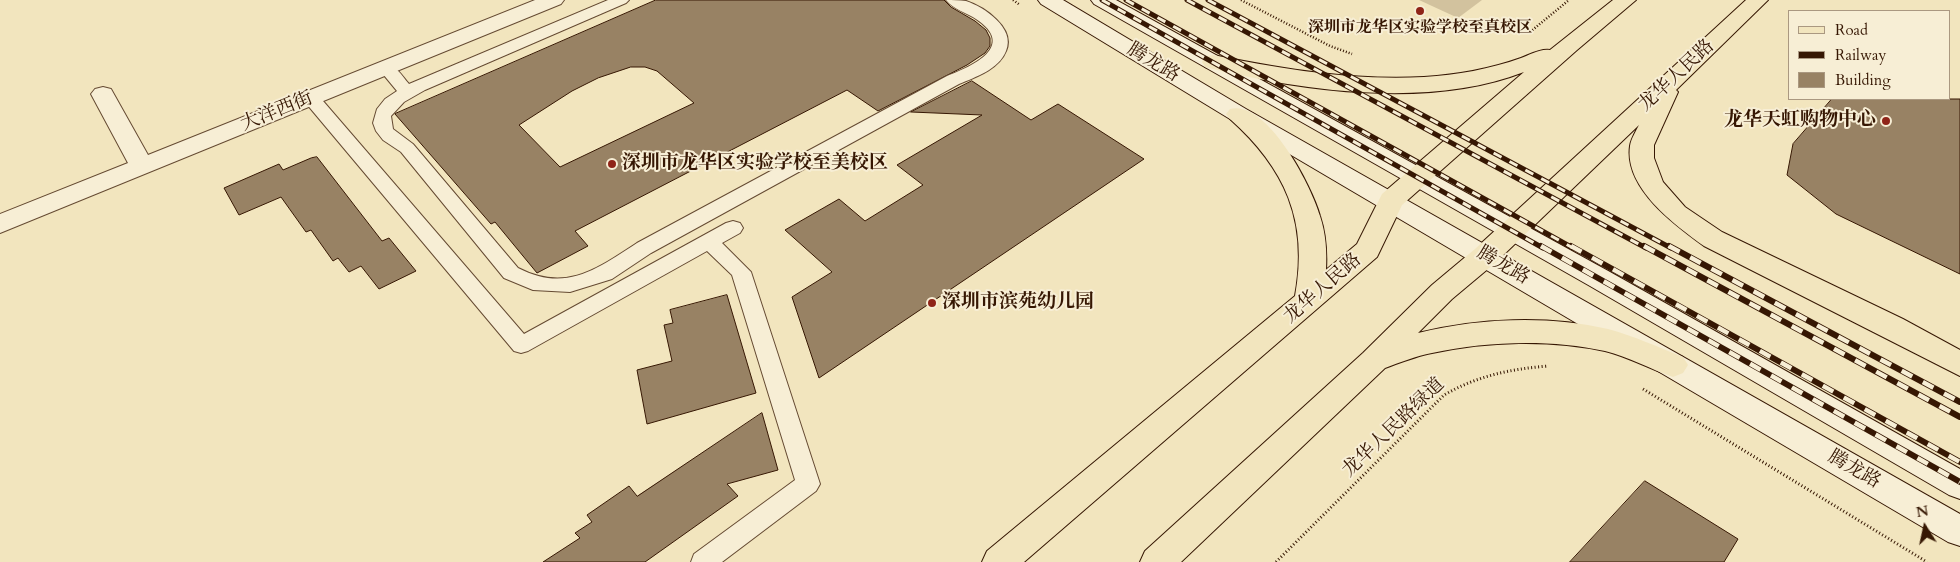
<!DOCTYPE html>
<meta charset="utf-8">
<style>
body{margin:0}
#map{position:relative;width:1960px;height:562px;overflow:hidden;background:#f2e5be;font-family:Cardo,serif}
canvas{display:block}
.legend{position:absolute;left:1788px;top:10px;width:162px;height:90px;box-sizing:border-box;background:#f7eed5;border:1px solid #aa9881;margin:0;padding:6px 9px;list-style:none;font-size:15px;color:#361703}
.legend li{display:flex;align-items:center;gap:10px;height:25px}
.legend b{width:25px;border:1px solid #aa9881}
.north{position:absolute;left:1900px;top:502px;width:50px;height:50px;-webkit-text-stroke:4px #f7eed5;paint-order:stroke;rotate:350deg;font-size:14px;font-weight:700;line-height:20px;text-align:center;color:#361703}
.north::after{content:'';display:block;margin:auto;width:18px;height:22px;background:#361703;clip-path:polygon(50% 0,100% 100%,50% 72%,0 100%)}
</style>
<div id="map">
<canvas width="1960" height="562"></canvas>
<ul class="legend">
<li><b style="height:6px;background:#f2e5be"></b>Road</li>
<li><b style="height:6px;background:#361703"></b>Railway</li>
<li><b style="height:14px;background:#988264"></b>Building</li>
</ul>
<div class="north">N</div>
</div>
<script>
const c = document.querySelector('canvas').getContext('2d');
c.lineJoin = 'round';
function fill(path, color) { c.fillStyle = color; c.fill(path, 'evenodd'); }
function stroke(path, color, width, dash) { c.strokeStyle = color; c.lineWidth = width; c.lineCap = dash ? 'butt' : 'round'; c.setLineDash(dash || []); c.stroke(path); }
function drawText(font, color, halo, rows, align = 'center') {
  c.font = font + ' Cardo,"Noto Serif SC",serif'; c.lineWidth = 4; c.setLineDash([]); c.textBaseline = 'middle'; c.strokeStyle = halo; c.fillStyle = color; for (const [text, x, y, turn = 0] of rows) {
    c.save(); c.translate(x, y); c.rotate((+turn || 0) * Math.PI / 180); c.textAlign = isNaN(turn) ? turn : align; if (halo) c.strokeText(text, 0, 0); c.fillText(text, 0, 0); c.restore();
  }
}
const green = new Path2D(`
 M1419,0H1482L1458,18Z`);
const building = new Path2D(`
 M656,0H944L951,7L975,21L986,30L990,38V46L985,53L967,65L878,111L847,90L575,231L588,246L537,273L495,222L491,224L395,114ZM631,67H645L657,71L694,103L560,167L519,125L572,91L598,78Z
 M972,81L1031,120L1058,104L1144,159L819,378L792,297L832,272L785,230L839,199L865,221L923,185L897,165L982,115L911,112Z
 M1832,99H1960V274L1836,214L1787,175L1793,144Z
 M317,157L382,241L389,238L416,271L379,289L361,266L349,272L338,258L333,261L311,230L306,232L281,197L239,215L224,188L279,164L283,170L311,158Z
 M727,295L756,393L647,424L637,370L672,361L664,325L673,323L670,310Z
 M762,413L778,470L727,484L738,496L645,562H543L580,538L575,533L592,522L587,515L629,486L637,496Z
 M1645,481L1738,539L1724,562H1570Z`);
const pathFar1 = new Path2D(`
 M1013,0L1020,5
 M1241,0L1330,46L1352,54
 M1530,32L1569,0`);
const path = new Path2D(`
 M1643,389L1927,562
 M1276,562L1444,395C1477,376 1510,369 1548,366`);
const lane = new Path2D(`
 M608,0H629L626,3L425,90L404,102L391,116L393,129L413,144L518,268C566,293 597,269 637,243L947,76C973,66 1017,46 976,19C967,13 953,9 946,0C952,0 960,0 966,1C984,7 1016,28 1006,51C999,69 976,77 959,84L651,253L612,279L570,292L533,290L504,278L401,152L383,140L376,131L373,123L377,109L385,99L397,91L378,68L380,64C394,61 401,75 409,84Z
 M311,93L317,94L524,334L726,223L733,221L740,223L743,228L740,233L722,243L751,272L820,484L816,491L722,562H691L694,554L795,480L732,275L707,251L528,351L521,353L514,351L305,102L303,98L305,94Z`);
const street = new Path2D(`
 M535,0H564L561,4L0,233V214L128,163L91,94L95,89L103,87L111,89L148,155Z`);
const secondary = new Path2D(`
 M1038,0H1063L1246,109L1960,514V546L1948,542L1230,119L1041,4Z
 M1091,0H1116L1610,272L1960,469V499L1949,495L1590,286L1094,4Z`);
const primary = new Path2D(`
 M1613,0H1636L1577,50L1402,205L1377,257L1024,562H982L987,551L1295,296C1309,221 1285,168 1230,119L1226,114L1230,109C1267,99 1312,187 1320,216C1326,234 1327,252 1326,270L1357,244L1382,194L1524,72C1429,109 1301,91 1205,67L1202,62L1205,57L1213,55C1282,69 1353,81 1424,77C1457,75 1490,69 1521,58C1529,55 1541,48 1550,50Z
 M1746,0H1768L1676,90L1678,92L1654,145V158L1663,182L1685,207L1722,232L1903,319L1960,350V376L1704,246C1675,225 1624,188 1630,146C1631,139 1636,131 1639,125L1495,263L1452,299L1418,333C1478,318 1548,315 1608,329C1634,336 1658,347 1683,357L1688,365L1683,373L1673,377C1650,369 1629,357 1605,351C1550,339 1488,341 1432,353C1416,356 1401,362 1385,368L1181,562H1140L1145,551L1363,353L1432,285L1475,249Z`);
const railFar1 = new Path2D(`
 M1102,0L1543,248
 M1126,0L1573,248
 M1187,0L1646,248
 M1208,0L1671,248`);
const rail = new Path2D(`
 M1541,246L1960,482
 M1571,246L1960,462
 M1644,246L1960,417
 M1669,246L1960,402`);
const markers = [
 [1420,11,5,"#8f2418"],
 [1886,121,5,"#8f2418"],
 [612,164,5,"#8f2418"],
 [932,303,5,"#8f2418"]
];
const farPoinames = [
 ["深圳市龙华区实验学校至真校区",1420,28]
];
const streetNames = [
 ["腾龙路",1153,63,31],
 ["龙华人民路",1677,76,-43],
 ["大洋西街",277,112,-22],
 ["腾龙路",1503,266,30],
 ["龙华人民路",1323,289,-41],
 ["龙华人民路绿道",1394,428,-44],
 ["腾龙路",1854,470,30]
];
const poiNames = [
 ["龙华天虹购物中心",1876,121,"right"],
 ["深圳市龙华区实验学校至美校区",622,164],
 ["深圳市滨苑幼儿园",942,303]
];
fill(green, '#d2c29e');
fill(building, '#988264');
stroke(building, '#361703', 1);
stroke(lane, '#654a32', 2);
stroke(street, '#654a32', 2);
stroke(secondary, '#361703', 2);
stroke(primary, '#361703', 2);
stroke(pathFar1, '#361703', 2.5, [1, 2]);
stroke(path, '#361703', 3, [1, 2.5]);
fill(lane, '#f7eed5');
fill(street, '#f7eed5');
fill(secondary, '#f7eed5');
fill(primary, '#f2e5be');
stroke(railFar1, '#361703', 5);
stroke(rail, '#361703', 6);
stroke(railFar1, '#f7eed5', 3, [9]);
stroke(rail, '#f7eed5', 4.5, [12]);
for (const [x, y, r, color] of markers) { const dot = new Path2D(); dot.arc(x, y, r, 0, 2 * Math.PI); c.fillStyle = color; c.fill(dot); stroke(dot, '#f7eed5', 2); }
drawText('bold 16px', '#361703', '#f7eed5', farPoinames);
drawText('19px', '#361703', '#f7eed5', streetNames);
drawText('bold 19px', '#361703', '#f7eed5', poiNames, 'left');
</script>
